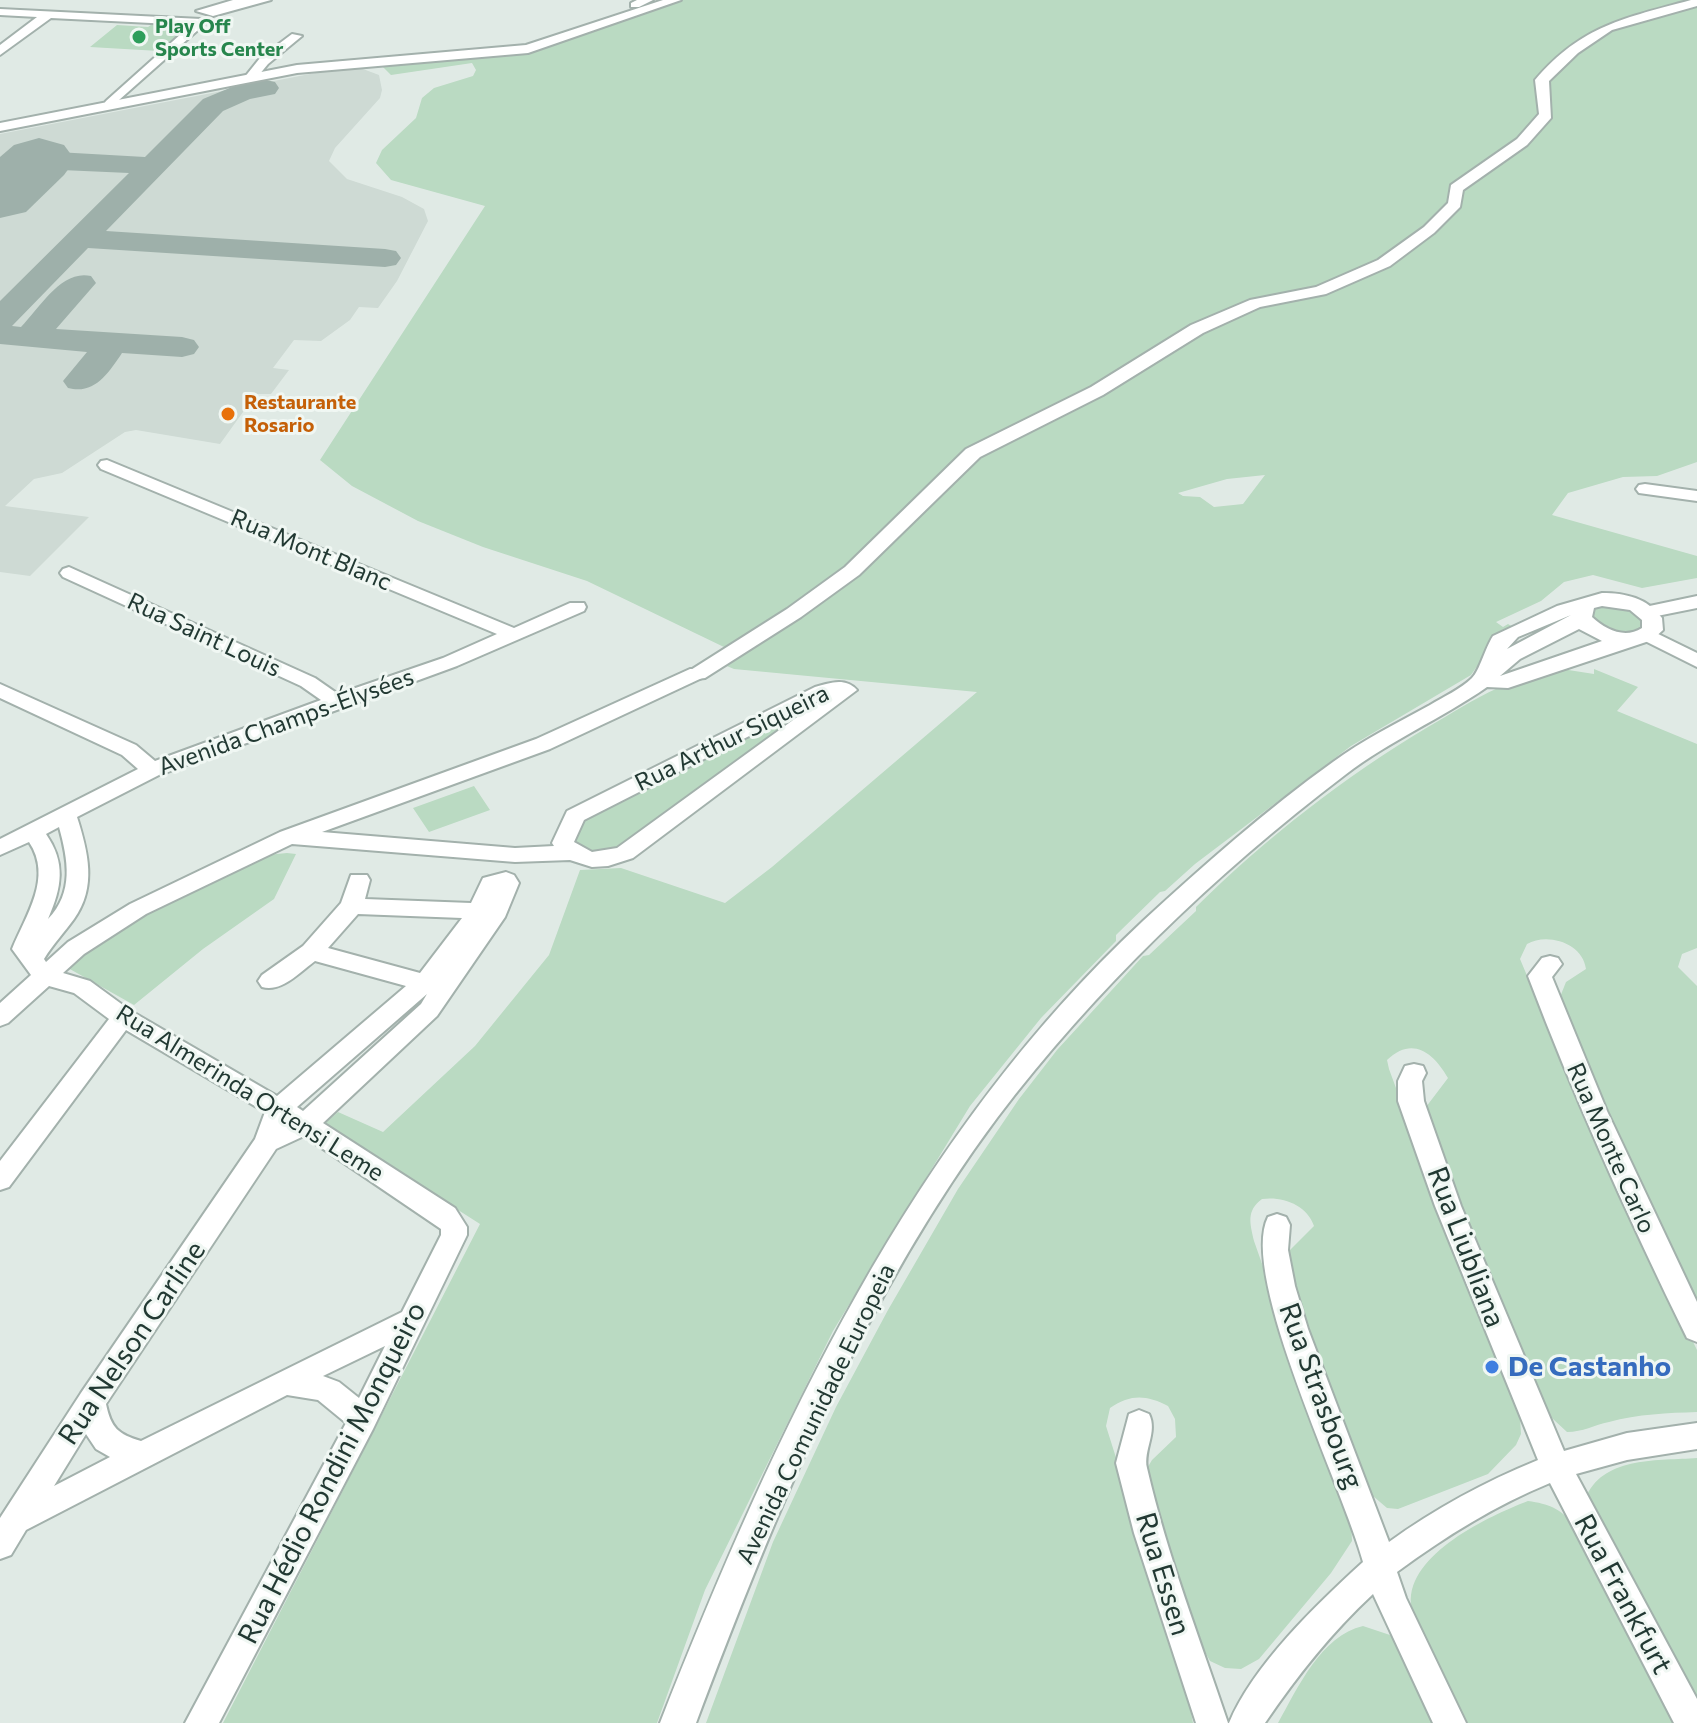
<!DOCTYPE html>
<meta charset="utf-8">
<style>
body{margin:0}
canvas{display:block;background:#e0eae5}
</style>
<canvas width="1697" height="1723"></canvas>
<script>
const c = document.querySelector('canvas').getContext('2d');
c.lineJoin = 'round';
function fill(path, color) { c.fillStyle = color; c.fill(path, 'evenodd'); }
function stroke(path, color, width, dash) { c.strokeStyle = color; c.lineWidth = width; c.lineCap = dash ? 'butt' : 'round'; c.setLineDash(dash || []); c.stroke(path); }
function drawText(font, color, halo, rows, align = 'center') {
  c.font = font + ' Commissioner,sans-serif'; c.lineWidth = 6; c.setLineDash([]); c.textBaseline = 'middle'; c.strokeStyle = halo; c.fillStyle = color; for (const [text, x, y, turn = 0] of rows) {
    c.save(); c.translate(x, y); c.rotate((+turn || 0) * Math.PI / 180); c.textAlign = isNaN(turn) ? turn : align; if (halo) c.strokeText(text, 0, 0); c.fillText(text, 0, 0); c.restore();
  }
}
const built = new Path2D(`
 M341,68L363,69L379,75L382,90L380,98L335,148L329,161L347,179L402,197L424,209L428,221L397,281L378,308L359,307L350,320L321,341L294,340L273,368L289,370L271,394H256L220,444L136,430L125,432L62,473L34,479L5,506L89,517L30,576L0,572V134Z`);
const green = new Path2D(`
 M683,0H1697V462L1657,476L1623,477L1568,493L1552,515L1697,556V578L1642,588L1593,575L1564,582L1541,601L1496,622L1503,627L1508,624L1513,627L1500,633L1471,675L1351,746L1195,864L1165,891L1160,892L1116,935V941L1041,1018L970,1106L833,1331L705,1590L657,1723H223L480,1224L324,1124L338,1112L383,1132L475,1046L549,955L580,870L621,868L725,903L772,867L977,692L734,669L710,659L726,648L587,581L483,547L418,521L352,486L320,460L485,206L391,180L376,163L382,150L416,118L422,98L434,88L473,76L476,70L472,63L391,75L382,66L536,49ZM1265,475L1243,504L1214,507L1200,497L1183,496L1178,493L1227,479Z
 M158,20L193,22L159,51L90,47L117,25L148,27Z
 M1603,606L1627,609L1643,623L1642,627C1625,643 1607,629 1590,619L1592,611Z
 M1562,669L1594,674V669L1638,687L1617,711L1697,744V948L1682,954L1678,967L1697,986V1309L1646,1206L1560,997L1566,982L1586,969C1583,943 1547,932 1527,944L1520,959L1608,1168L1697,1350V1412C1668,1413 1638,1414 1609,1422C1594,1425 1583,1432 1567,1432L1540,1407L1427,1125L1426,1107L1448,1078C1433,1052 1412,1036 1387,1060L1389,1069L1451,1238L1519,1400L1521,1434L1516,1445L1488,1474L1398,1509L1387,1508L1373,1496L1323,1380L1287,1271V1253L1314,1226C1307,1205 1283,1196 1262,1199C1246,1211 1250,1223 1254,1241L1337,1477L1351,1521L1352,1541L1331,1573L1259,1659L1241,1669L1225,1668L1210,1661L1191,1627L1146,1470L1152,1460L1176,1437L1175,1419L1168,1406C1146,1395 1131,1394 1110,1408L1106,1426L1182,1667L1193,1723H706L773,1542L836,1407L888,1310L958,1189L1019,1099L1057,1050L1143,956L1149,955L1196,911V907C1266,838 1344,777 1428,727C1451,714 1473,699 1498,688C1518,679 1541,675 1562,669Z
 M822,698H826L619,846C607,850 572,859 576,834C577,828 583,820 585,815Z
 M474,786L490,810L429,832L413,808Z
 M287,853L296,854L274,899L203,949L134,1005L68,968C118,916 203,886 267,855Z
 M1697,1458V1713L1587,1495C1606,1456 1659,1461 1697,1458Z
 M1528,1501C1549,1504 1560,1508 1574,1525L1680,1723H1462C1451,1699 1412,1625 1411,1604C1407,1554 1489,1516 1528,1501Z
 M1363,1626L1390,1635L1405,1654L1439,1723H1278C1298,1687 1321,1636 1363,1626Z`);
const taxiway = new Path2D(`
 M266,80L275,82L279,88L275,94L250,99L223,111L106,231L385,249L396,251L401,258L396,265L385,267L88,248L12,326L21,327C40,307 62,269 91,276L96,283L56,329L182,337L194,340L199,347L194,354L182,357L122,353C108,374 94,395 68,388L63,381L87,352L0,344V301L129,173L39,169L29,166L25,160L29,154L39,151L145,157L203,99L232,87Z`);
const runway = new Path2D(`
 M39,138L64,145L75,160L64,175L26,212L0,218V157L14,145Z`);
const minor = new Path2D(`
 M233,0H271L213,16L196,11Z
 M637,0H653L639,7H631V3Z
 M0,9L201,19L207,22L110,108L104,104L106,101L191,25L51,18L0,55V45L37,17L0,15Z
 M292,34L302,36L268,64L254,81H246L244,78L260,58Z
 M107,460L514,628L570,603H584L586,607L584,611L457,666L159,775L77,817C88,852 97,887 74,919C64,933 53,944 44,959L46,962L68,942L130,904L280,832L536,739L690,669H704L707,673L704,677L550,749L322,832L515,848L554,846L552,843L567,811L815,687C830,683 845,677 857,690L633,858L608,866L592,867L570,860L515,862L292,844L146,914L84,954L63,973L90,981L131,1011L277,1096L406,986L315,961C300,972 281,993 262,987L258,981L262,975L303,946L341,903L351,875H367L370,880L365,899L471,903L483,878L506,872L514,875L519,883L505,917L437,1016L323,1123L455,1208L467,1227V1235L373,1429L219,1723H185L346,1423L318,1400L287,1395L26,1530L11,1555L0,1559V1518L81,1393L255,1139L265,1112L126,1030L9,1187L0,1190V1161L109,1019L74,993L49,986L8,1023L0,1026V1003L31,975L12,949C26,915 53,877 29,842L0,855V839L138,769L122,755L0,698V684L136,745L155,761L321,700L301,686L63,577L60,573L63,569L69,567L315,678L338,694L443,658L497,634L101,469L98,465L101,461ZM822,699L617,848L592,852L574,842L584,820ZM59,827C68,860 74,892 48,919C62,887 66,863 46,834ZM358,914L462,918L420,973L328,948ZM427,994L421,1004L303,1111L297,1107ZM304,1136L441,1229V1235L402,1312L141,1441C118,1434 111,1428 106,1404L276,1149ZM385,1346L359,1398L339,1382L323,1376ZM86,1434L96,1449L110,1457L54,1486Z
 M1645,484L1697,491V501L1639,493L1636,489L1639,485Z
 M1697,596V608L1647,618L1638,612L1640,608Z
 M1648,629L1697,653V667L1641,639L1638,635Z
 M1550,956L1558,958L1562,964L1552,977L1607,1111L1697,1302V1342L1687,1338C1629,1220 1575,1100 1528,976L1542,958Z
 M1414,1064L1423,1066L1426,1073L1422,1081L1424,1101L1461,1206L1564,1451L1627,1433L1697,1423V1449L1627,1460L1576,1474L1697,1699V1723H1674L1550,1483C1494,1506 1446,1536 1397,1572L1406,1598L1466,1723H1433L1373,1594C1331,1633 1297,1676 1265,1723H1229C1253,1665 1317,1604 1363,1562C1345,1492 1238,1275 1268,1217L1277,1214L1286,1217L1290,1225L1288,1250L1295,1286L1308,1329L1389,1542C1436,1508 1484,1482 1538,1460L1435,1206L1398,1101V1081L1405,1066Z
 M1139,1410L1149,1414C1158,1432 1143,1450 1147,1468C1167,1555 1200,1639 1228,1723H1196L1134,1533L1116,1463L1129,1414Z`);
const tertiary = new Path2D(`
 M663,0H681L528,53L297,73L0,131V123L297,65L526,45Z
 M1691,0H1697V6L1612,30L1578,53L1549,81L1551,118L1527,145L1463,190L1460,207L1434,233L1390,266L1326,294L1260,307L1203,333L1103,395L980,457L859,575L801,617L705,678L697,679L686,673L787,609L845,567L966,449L1091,387L1191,325L1250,300L1316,287L1378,260L1424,227L1448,203L1451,185L1517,139L1539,114L1535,80C1582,25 1625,18 1691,0Z
 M1602,593C1626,593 1647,598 1662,618L1663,630L1652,640L1508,688L1487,687C1441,719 1389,741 1345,775C1215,874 1096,988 997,1118C862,1299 775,1514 696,1723H660C776,1430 909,1139 1143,921C1204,865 1266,810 1333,762C1363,740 1397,723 1430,705C1443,697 1461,689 1472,678C1480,670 1485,648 1493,636L1557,606ZM1602,606L1630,610L1642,620V628C1625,639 1606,630 1592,617L1594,608ZM1571,615L1507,649L1518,637ZM1579,629L1602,641L1500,676L1520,659Z`);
const markers = [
 [139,37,8,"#2e9e5b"],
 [228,414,8,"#e8710a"],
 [1492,1367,8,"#3f7fe0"]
];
const farLeisurenames = [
 ["Play Off",155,26],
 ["Sports Center",155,49]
];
const farFoodnames = [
 ["Restaurante",244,402],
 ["Rosario",244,425]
];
const streetNames = [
 ["Rua Mont Blanc",311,550,23],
 ["Rua Saint Louis",204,635,25],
 ["Avenida Champs-Élysées",286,722,-20],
 ["Rua Arthur Siqueira",732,738,-26],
 ["Rua Almerinda Ortensi Leme",250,1093,32],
 ["Rua Monte Carlo",1611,1148,66],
 ["Avenida Comunidade Europeia",816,1414,-64]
];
const nearStreetnames = [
 ["Rua Liubliana",1466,1247,69],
 ["Rua Nelson Carline",132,1343,-56],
 ["Rua Strasbourg",1321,1396,70],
 ["Rua Hédio Rondini Monqueiro",332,1473,-63],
 ["Rua Essen",1163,1574,73],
 ["Rua Frankfurt",1623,1594,62]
];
const nearShopnames = [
 ["De Castanho",1508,1367]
];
fill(built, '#cedad4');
fill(green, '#badac2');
fill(taxiway, '#9eb0aa');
fill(runway, '#9eb0aa');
stroke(minor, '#a3b1ac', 4);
stroke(tertiary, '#a3b1ac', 4);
fill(minor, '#fff');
fill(tertiary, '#fff');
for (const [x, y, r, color] of markers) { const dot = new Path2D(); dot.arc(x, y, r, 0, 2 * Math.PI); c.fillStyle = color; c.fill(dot); stroke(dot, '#f0f7f3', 3); }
drawText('bold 20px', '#27864d', '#f0f7f3', farLeisurenames, 'left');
drawText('bold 20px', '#c56008', '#f0f7f3', farFoodnames, 'left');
drawText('24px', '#223933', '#f0f7f3', streetNames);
drawText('28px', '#223933', '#f0f7f3', nearStreetnames);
drawText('bold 28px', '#366cbe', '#f0f7f3', nearShopnames, 'left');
</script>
